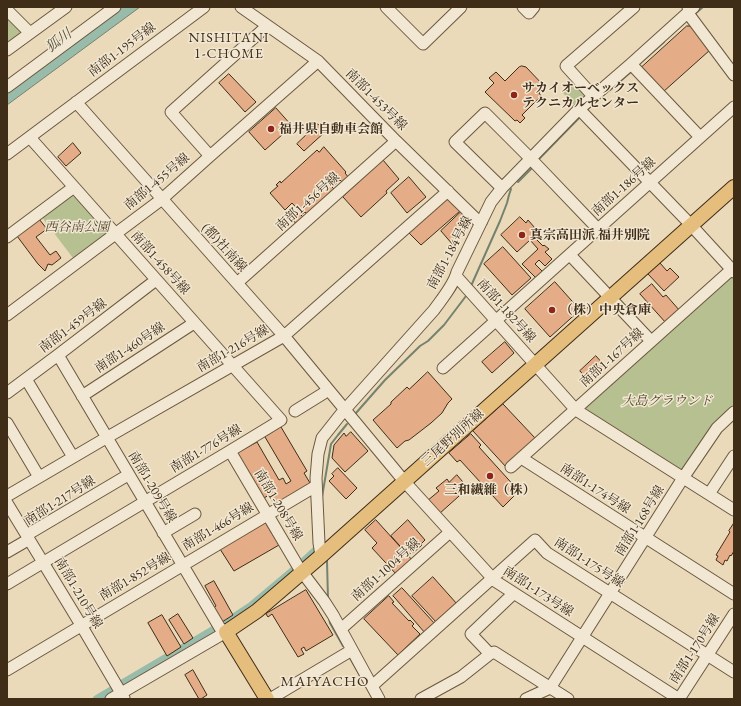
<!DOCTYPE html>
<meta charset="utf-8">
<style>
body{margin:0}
#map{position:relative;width:741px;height:706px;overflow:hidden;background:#eadaba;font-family:"EB Garamond",serif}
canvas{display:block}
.frame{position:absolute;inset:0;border:8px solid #3f2d18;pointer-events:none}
</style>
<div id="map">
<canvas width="741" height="706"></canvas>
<div class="frame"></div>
</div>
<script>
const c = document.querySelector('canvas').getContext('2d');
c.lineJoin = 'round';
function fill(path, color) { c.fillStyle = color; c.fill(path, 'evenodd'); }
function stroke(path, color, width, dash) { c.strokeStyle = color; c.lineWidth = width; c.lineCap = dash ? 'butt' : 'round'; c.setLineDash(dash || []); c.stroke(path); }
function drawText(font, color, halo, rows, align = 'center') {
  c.font = font + ' "EB Garamond","Noto Serif JP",serif'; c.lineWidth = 3; c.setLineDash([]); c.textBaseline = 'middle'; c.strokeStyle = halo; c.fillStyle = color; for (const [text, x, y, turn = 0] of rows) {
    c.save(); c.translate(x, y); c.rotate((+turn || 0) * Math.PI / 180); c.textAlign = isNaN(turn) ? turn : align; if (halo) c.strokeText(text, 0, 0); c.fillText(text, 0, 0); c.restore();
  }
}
const green = new Path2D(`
 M7,14L22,33L7,44Z
 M574,82L585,93L584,98L575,106L563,93Z
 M70,195H76L106,229V234L73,258L41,216Z
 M730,275L734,276V405L712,425L683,470H680L583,410Z`);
const water = new Path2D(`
 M122,7H140L7,105V92Z`);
const stream = new Path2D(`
 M696,13L703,7
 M638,65L664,42
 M610,90L632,71
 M587,110L593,104
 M538,160L580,117
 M518,182L532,168
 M471,286L500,221L507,203L509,195L511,189
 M356,413L385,380L420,346L428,341L444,325L466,296
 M322,497L331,444L338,435L347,424
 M327,561L328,599
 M329,618L330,623L343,646
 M350,658L373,699`);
const canal = new Path2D(`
 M301,564L315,551
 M222,625L251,606L295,569
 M120,685L215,629
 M97,699L114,689`);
const building = new Path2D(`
 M687,26H691L710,50L663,92L641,68Z
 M522,66L526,67L545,87L539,93L541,96L522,115L525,118L520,123L517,120L515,121L485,92L494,83L489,78L496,72L505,81L519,67Z
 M229,74L256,102L245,112L219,83Z
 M276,108L292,126L265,150L249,132Z
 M318,124L325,132L304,151L297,144Z
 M73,143L81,153L66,166L58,157Z
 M324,147L346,172L345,173L349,178L343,183L340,180L332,187L334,189L307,214L305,212L302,214L292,203L285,210L270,193L278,186L276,185L280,181L281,183L317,150L319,152Z
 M383,160L399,179L386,191L387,193L361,217L343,197Z
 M409,177L426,197L407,213L391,193Z
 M447,199H449L460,211L421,245L409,233Z
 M461,212L470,222L467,226L468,227L464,231V232L460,235L461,236L457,240L458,241L453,245L441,231Z
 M300,214L304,218L297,225L293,220Z
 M520,217L526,223L528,220L535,228L533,230L538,235L535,238L543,246L544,245L549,249L545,252L552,259L545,266L539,260L535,264L543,272L536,278L522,264L538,249L530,240L517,252L501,235Z
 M39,219L47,229L36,237L50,255L56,251L61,258L52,265L48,264L45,271L38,264L17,236Z
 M503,247L531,278L512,295L484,264Z
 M660,263L667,271L670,268L679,277L664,291L648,274Z
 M555,282L580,310L550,337L525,309Z
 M652,284L663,297L666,295L680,311L666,323L640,294Z
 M505,342L514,353L492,373L482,362Z
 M596,356L604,365L588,380L580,371Z
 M428,372L452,399L448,403L442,413L431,423L409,440L405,441L397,448L373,420L391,404V402L407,387L409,389Z
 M503,404L535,438L507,468L473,431Z
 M281,427L307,471L304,473L310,483L307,486L277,504L269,498L271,497L269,495L264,498L237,453L257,442L279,480L283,478L286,484L291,481L265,437Z
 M351,432L368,451L345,472L332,458L334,445L344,433L346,436Z
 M471,434L481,445L479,447L517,489L512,494L514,496L503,507L460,460L457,462L449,453Z
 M338,468L357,488L346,499L329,481L334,476L332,474Z
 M457,475L468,488L439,514L427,501L439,491L436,488L447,479L449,482Z
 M376,520L413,561L397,575L372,548L377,543L365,530Z
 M408,520L425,540L421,544L422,545L413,553L412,552L408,555L391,536Z
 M265,522L279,545L234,571L220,549Z
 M734,523V551L731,556L730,555L727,561L725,560L723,565L716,560L718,556L716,555L730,532L729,531Z
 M433,577L457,604L437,623L412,596Z
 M214,581L233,615L222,622L213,608L216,606L205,586Z
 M402,588L404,590L435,624L425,633L395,598L393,596Z
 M306,590L333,635L306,651L304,647L301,649L304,654L298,657L272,614L268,617L266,614Z
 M389,596L394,602L392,603L409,621L410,620L414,624L412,626L420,634L398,655L364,619Z
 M178,614L193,638L184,644L169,620Z
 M162,615L181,647L167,656L148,623Z
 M193,670L207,695L201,699H199L185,675Z`);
const minor = new Path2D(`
 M241,7L318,61L396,141L477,220L482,221
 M386,7L423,44L461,7
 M523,7L529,13L534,7
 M688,7L690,16L734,75
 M7,10L30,33
 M7,50L66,7
 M631,64L700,137
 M7,87L115,7
 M593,96L566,66L634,7
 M76,102L284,336L404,481L495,581L679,699
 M579,109L691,225L734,272
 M33,141L74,187
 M7,154L204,7
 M210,156L171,112L267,26
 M502,188L455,142L485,113L531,159L598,229
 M7,237L74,187L281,420L230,451L7,584
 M570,255L651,341
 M456,276L576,410L734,510
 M237,283L396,141
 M7,315L162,199L210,156L318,61
 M58,355L220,628L226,632L111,699
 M443,368L734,107
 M26,379L73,457
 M7,393L58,355L156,280
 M82,396L194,323
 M295,411L324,393
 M7,423L39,477
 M230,451L299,568L324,601L333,615L379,699
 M522,458L526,461L734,594
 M511,467L732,269
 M709,494L734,456
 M7,496L106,438L284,336L448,191
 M7,503L81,625L124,698
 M163,533L195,514
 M7,552L26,541L30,533L128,475
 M321,556L319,543L316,478L318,454L322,438L341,414L434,310C441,300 454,285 457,272L491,202L502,188L579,109L631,64L694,7
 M341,629L450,532
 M490,654L471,634L513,594
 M7,670L316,486
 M372,686L535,540L547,553L734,672
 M270,699L352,650
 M421,699L461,677L490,654L494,652L568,699
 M526,699L550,688L683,478L717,428L734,412
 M679,699L734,614`);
const major = new Path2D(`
 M267,699L226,632L257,611L321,556L734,187`);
const markers = [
 [514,95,4,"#8f2418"],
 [271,129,4,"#8f2418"],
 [522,235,4,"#8f2418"],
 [552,310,4,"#8f2418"],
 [490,476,4,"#8f2418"]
];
const streetNames = [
 ["南部1-195号線",122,50,-37],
 ["南部1-453号線",376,100,45],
 ["南部1-455号線",157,182,-40],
 ["南部1-186号線",624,187,-42],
 ["南部1-456号線",308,202,-42],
 ["(都)社南線",224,248,48],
 ["南部1-184号線",450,253,-62],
 ["南部1-458号線",160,263,48],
 ["南部1-182号線",506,311,48],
 ["南部1-459号線",73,326,-37],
 ["南部1-460号線",130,348,-33],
 ["南部1-216号線",233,349,-30],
 ["南部1-167号線",612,358,-42],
 ["三尾野別所線",453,438,-42],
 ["南部1-776号線",206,449,-31],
 ["南部1-209号線",152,487,59],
 ["南部1-174号線",595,489,33],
 ["南部1-217号線",60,501,-32],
 ["南部1-208号線",278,505,59],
 ["南部1-168号線",640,521,-58],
 ["南部1-466号線",218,527,-31],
 ["南部1-175号線",589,563,33],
 ["南部1-1004号線",386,570,-42],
 ["南部1-852号線",135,577,-31],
 ["南部1-173号線",538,592,33],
 ["南部1-210号線",78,593,59],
 ["南部1-170号線",695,649,-57]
];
const poiNames = [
 ["サカイオーベックス",522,88],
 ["テクニカルセンター",522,103],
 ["福井県自動車会館",279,129],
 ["真宗高田派 福井別院",530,235],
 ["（株）中央倉庫",560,310],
 ["三和繊維（株）",490,490,"center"]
];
const parkNames = [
 ["西谷南公園",77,227],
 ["大島グラウンド",667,401]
];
const neighbourhoodNames = [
 ["NISHITANI",229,38],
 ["1-CHOME",229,54]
];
const waterNames = [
 ["狐川",59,41,-37]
];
const quarterNames = [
 ["MAIYACHO",325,682]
];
fill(green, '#b7c090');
fill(water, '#99bba9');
stroke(water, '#75826f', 1);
stroke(stream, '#75826f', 2);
stroke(canal, '#99bba9', 8);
fill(building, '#e4ad87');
stroke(building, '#3f2d18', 1);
stroke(minor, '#6a5840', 13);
stroke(major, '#3f2d18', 16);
stroke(minor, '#f1e7d2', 11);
stroke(major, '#e5bd7d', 14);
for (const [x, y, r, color] of markers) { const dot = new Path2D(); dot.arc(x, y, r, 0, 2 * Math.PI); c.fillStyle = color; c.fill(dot); stroke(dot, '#f1e7d2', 1.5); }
drawText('13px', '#3f2d18', '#f1e7d2', streetNames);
drawText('bold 13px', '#3f2d18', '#f1e7d2', poiNames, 'left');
drawText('italic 13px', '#574a30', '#f1e7d2', parkNames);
c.letterSpacing = '1px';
drawText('14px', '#3f2d18', '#f1e7d2', neighbourhoodNames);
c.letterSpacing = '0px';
drawText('italic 14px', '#56503c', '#f1e7d2', waterNames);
c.letterSpacing = '1px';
drawText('15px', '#3f2d18', '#f1e7d2', quarterNames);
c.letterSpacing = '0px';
</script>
